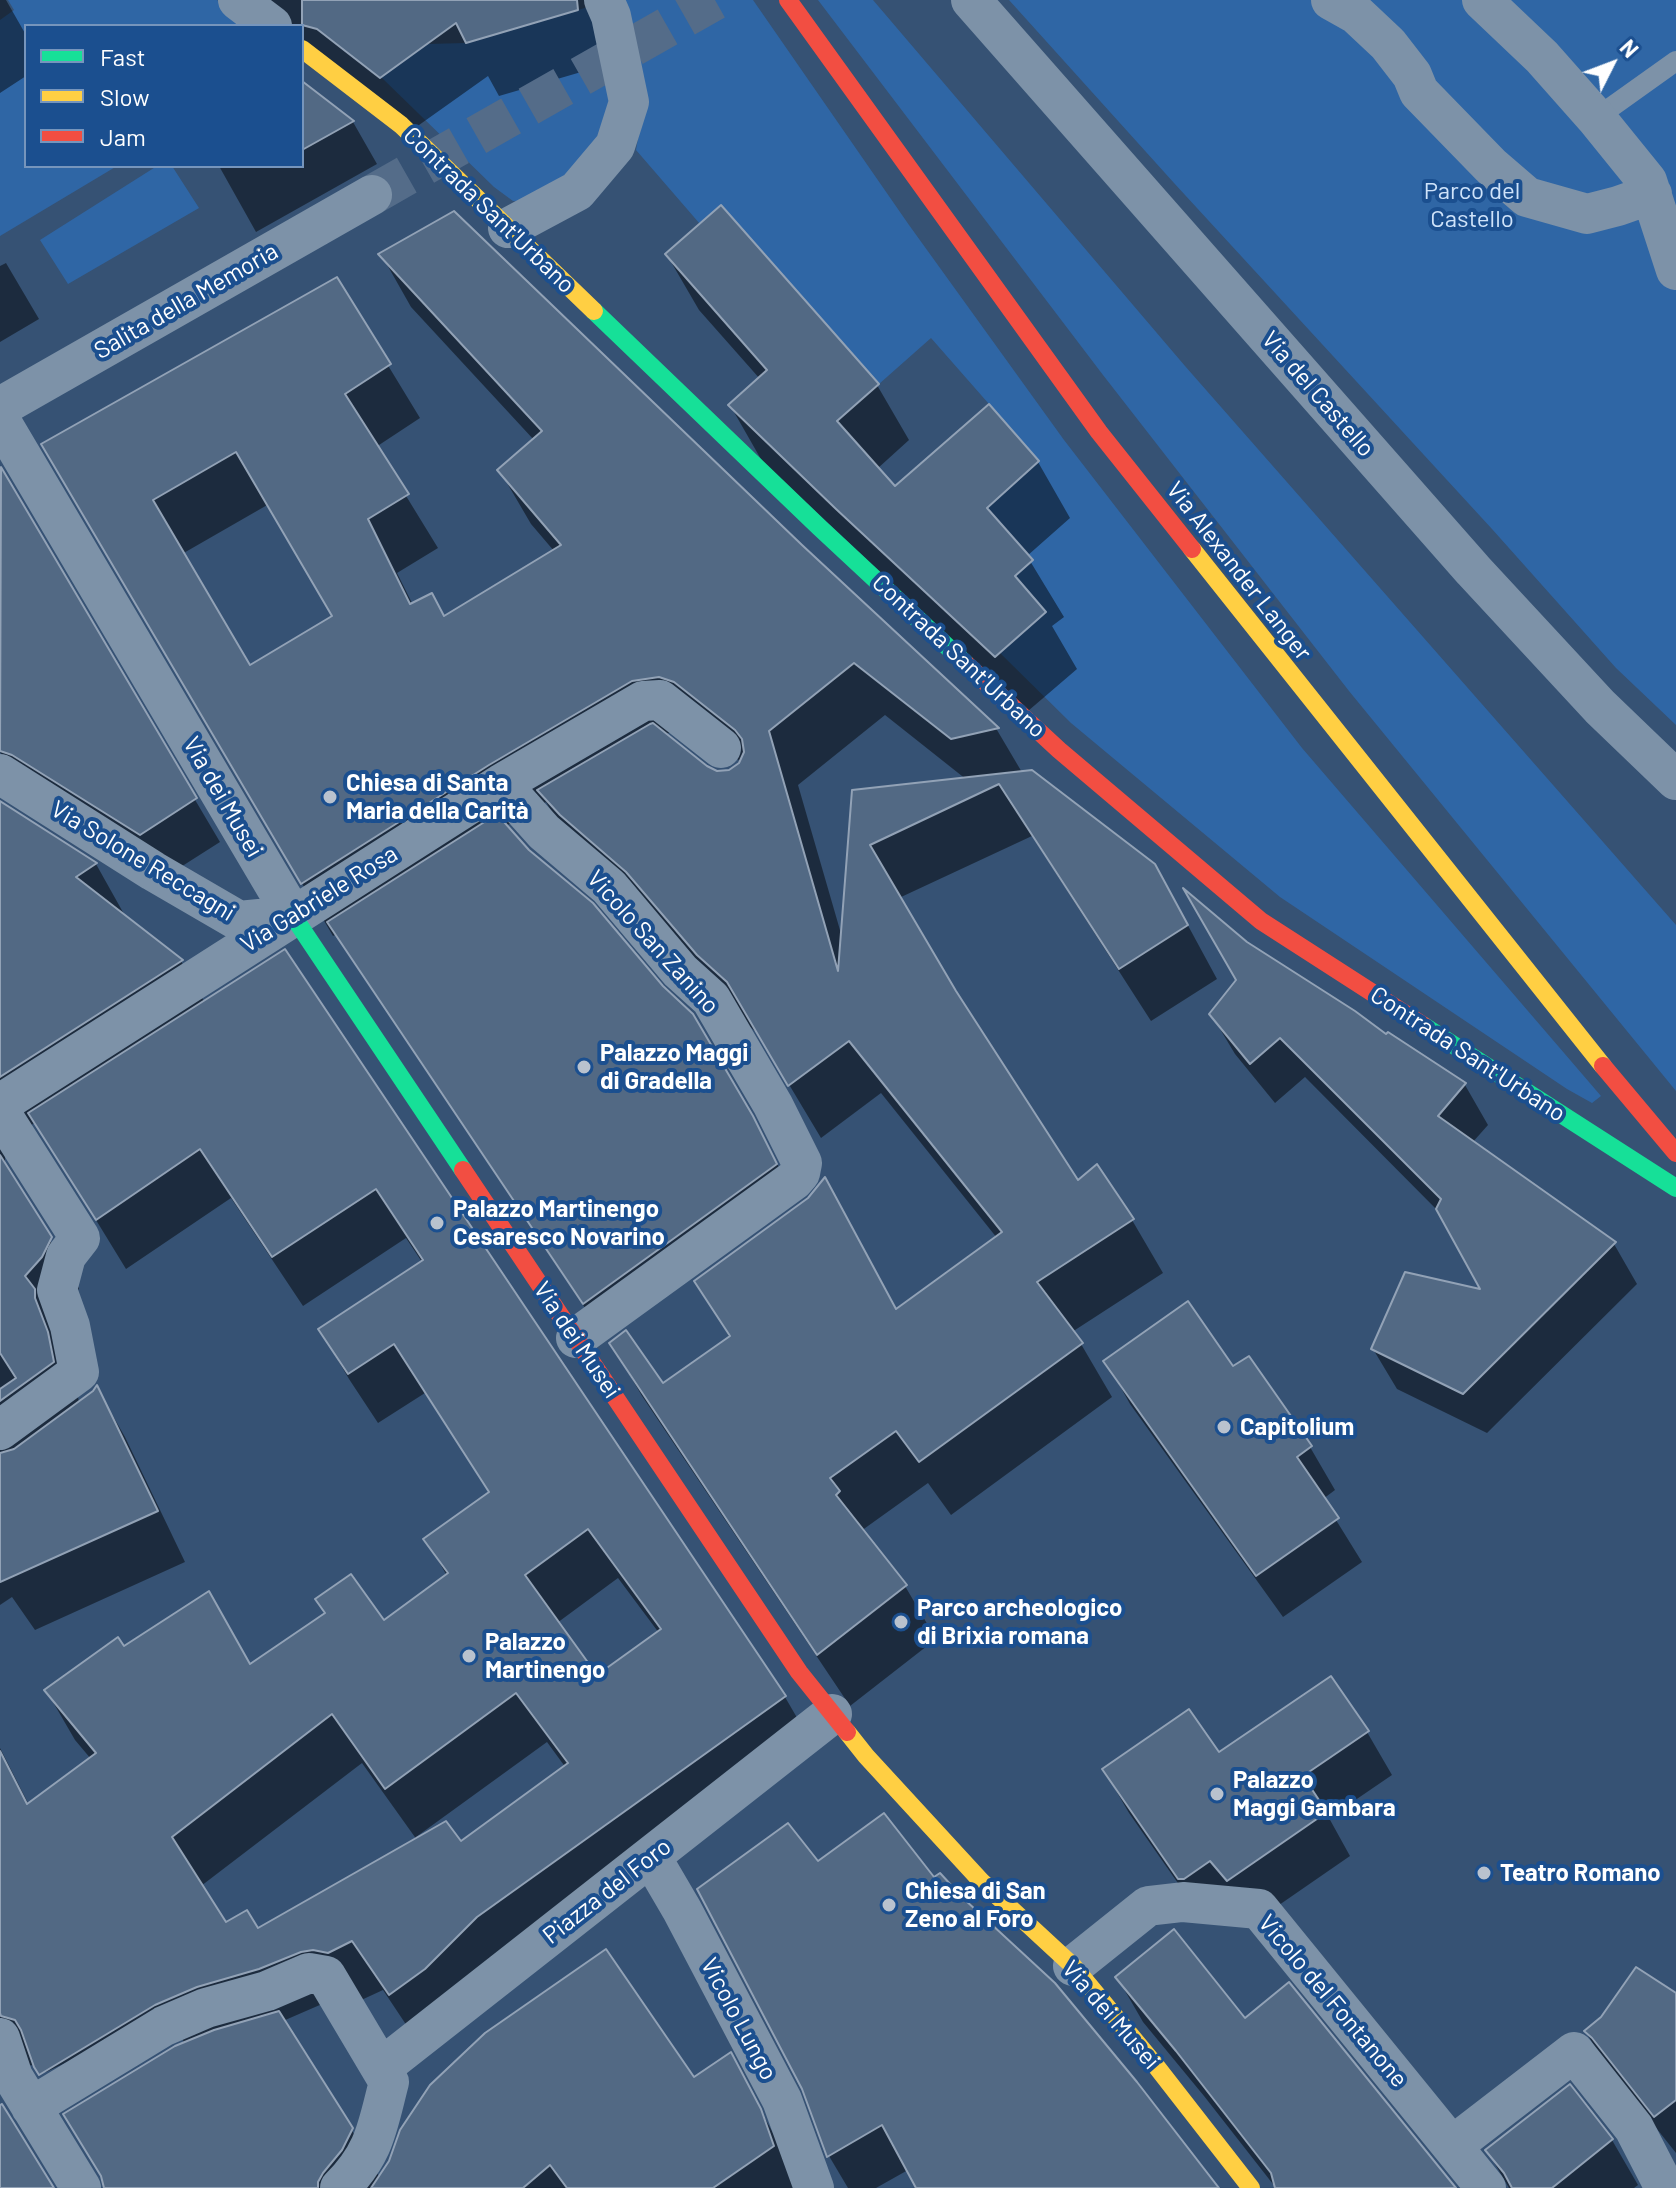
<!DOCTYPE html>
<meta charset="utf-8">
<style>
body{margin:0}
#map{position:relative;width:1676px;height:2188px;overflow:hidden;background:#365274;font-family:Barlow,sans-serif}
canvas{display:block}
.legend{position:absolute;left:24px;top:24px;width:280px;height:144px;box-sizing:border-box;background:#1b4f8f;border:2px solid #7695bc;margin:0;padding:10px 14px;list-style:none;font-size:24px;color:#fff}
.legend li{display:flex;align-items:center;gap:16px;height:40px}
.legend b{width:40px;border:2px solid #7695bc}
.north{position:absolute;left:1572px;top:24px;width:80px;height:80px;-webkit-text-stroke:6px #1b4f8f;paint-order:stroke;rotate:48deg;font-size:22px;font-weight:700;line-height:32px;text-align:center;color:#fff}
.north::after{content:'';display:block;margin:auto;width:28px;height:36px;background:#fff;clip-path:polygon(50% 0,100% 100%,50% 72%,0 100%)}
</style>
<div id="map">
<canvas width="1676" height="2188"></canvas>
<ul class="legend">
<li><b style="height:10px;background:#16e098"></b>Fast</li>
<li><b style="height:10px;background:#ffcf43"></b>Slow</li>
<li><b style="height:10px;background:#f24e42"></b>Jam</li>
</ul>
<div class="north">N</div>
</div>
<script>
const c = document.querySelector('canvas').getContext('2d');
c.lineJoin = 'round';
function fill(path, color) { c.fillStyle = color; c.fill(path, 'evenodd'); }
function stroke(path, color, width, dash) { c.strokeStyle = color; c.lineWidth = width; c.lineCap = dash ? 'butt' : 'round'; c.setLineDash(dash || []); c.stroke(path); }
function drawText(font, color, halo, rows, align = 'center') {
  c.font = font + ' Barlow,sans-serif'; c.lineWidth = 8; c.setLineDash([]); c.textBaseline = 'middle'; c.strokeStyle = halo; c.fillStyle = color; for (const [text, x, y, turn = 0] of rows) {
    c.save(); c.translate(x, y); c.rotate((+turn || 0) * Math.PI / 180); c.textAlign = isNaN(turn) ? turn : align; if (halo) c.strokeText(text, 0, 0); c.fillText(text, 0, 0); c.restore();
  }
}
const green = new Path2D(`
 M8,0H217L250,26H26V166H117L0,236V20L14,10Z
 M620,0H753L909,225L1064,440L1302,748L1601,1096L1592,1103L1567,1089L1280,897L1071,723L1000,653L1046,612L1015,576L1033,560L987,508L1039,461L931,338L879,384L721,205L700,224L636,150L646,94Z
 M818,0H873L1185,366L1676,925V1091L1349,691L1103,375Z
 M1009,0H1676V725L1616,668L1492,529L1174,183Z
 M588,7L617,101L574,182L530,202L513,201L494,187L381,77L427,44L466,43Z
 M157,166H172L199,208L68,284L40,240Z`);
const shadow = new Path2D(`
 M0,0H6L26,35V76L0,93Z
 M227,0H596L612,63L499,96L488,76L412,130L302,48V26H261Z
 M302,83L353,122L377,164L256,232L219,166H302Z
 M381,254L800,546L997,730L1023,774L1185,920L1217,979L1151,1021L1032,836L899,898L955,992L1078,1183L1132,1220L1163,1273L1072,1332L1081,1344L1112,1397L951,1515L928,1483L861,1531L905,1586L936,1639L850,1706L642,1396L611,1343L662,1386L730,1338L697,1282L897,1311L997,1238L881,1093L821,1138L760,1036L730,1008L570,843L546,802L506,826L769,1147L792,1194L601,1332L337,934L333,936L74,497L336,280L420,418L376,447L438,548L397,573L413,605L444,618L554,551L531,524L500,471L534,440L411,307ZM269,504L335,617L250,668L182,554ZM885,715L967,780L854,792L842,937L798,785ZM690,730L706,734L741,762L729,771L717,773L706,768L663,734Z
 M667,255L877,385L909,440L877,469L895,489L989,407L1038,462L1070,518L1027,556L1064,617L1052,626L1077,669L1028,711L762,461L730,405L760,379L699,310Z
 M6,263L39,319L0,342V266Z
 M0,470L220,842L165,877L28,794L0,752Z
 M0,804L96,864L124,914L122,915L181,961L205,1003L285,952L785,1697L814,1747L419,2044L383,1990L357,2002L329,2001L283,2021L351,2129L380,2178L693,2080L730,2055L789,2162L798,2188H106L185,2044L169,2015L46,2072L36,2065L21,2066L0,2093V1748L29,1805L91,1759L75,1740L46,1690L123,1649L250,1667L383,1623L447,1576L426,1539L490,1494L425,1393L378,1423L349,1379L320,1330L422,1262L406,1238L303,1306L231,1198L126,1269L36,1122L16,1135L5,1156V1166L79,1288L70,1308L76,1384L79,1403L97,1388L125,1437L185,1562L35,1630L12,1597L0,1605ZM618,1578L659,1633L597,1678L557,1623ZM547,1742L566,1768L460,1844L418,1840L416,1837ZM362,1763L417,1840L258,1931L226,1925L201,1886Z
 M1246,944L1386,1037L1388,1035L1465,1085L1488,1125L1472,1143L1614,1244L1637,1284L1487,1433L1397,1389L1373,1349L1484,1292L1442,1215L1305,1077L1275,1103L1235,1054L1211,1014L1238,980Z
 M1106,1361L1232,1369L1310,1447L1335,1490L1323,1499L1362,1562L1283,1617L1130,1404Z
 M1367,1732L1392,1775L1329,1818L1350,1856L1253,1923L1205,1922L1129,1813L1104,1770Z
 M818,1864L934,1880L1217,2188H918L908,2170L876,2188H848L829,2156Z
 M1117,1977L1244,2020L1454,2188H1276L1204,2096L1143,2022Z
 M1676,1996V2153L1619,2081L1611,2074L1586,2032Z
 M1570,2087L1612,2140L1638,2185L1634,2188H1509L1487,2150Z`);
const building = new Path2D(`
 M302,0H577L578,10L466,43L456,23L380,78L317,29L302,25Z
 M302,81L354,121L302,150Z
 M721,205L879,384L837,421L895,486L989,404L1039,461L987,508L1033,560L1015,576L1046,612L995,657L836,509L728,405L767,370L665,254Z
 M454,211L802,545L999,728L951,739L854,663L769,731L838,971L852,790L1032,770L1155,864L1188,925L1119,969L999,784L870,845L956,991L1078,1180L1097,1164L1134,1219L1037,1282L1083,1343L919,1462L896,1431L830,1478L840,1491L836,1495L907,1585L817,1655L609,1343L626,1330L663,1383L730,1336L694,1281L808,1198L825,1177L896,1309L1002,1232L849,1041L788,1086L727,982L697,955L626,872L560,815L537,790L650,724L653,723L707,766L717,771L729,770L739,763L744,752L742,739L735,730L674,682L659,677L632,681L489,765L301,884L41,444L337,277L391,364L345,394L409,494L368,519L410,604L432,593L444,616L561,545L497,470L542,431L378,254ZM236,452L332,616L250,665L153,500Z
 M1,467L197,798L140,835L12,755L0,751Z
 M0,801L97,863L76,877L183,960L0,1077Z
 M497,814L529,850L593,903L663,986L693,1014L753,1116L777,1164L583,1304L327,922Z
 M1183,888L1247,942L1355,1011L1386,1034L1388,1032L1466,1083L1438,1116L1616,1242L1463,1394L1371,1349L1405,1272L1480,1289L1436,1209L1441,1199L1280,1038L1250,1064L1209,1014L1236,980Z
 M285,949L786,1696L477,1917L425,1969L389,1995L352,1941L328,1953L313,1950L301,1952L259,1969L197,1987L155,2005L39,2075L34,2067L21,2030L15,2020L1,2016L0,2013V1751L27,1804L96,1753L44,1690L118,1637L124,1646L209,1591L250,1664L325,1613L315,1599L351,1574L384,1620L448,1573L423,1539L489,1492L394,1344L348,1374L318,1329L423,1260L376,1189L272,1257L200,1149L96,1220L28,1113ZM588,1529L661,1629L597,1675L525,1575ZM516,1693L568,1763L461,1841L446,1821L258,1928L247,1910L226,1922L172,1837L332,1714L385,1789Z
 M0,1155L52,1237L42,1257L25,1276L35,1289V1298L48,1332L54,1362L0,1401V1389L16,1378L0,1353Z
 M1188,1301L1233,1366L1249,1356L1312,1446L1297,1457L1339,1518L1256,1576L1103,1361Z
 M97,1385L158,1511L0,1582V1453L14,1449L93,1391Z
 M1331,1676L1369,1731L1303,1776L1327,1812L1227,1881L1210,1861L1184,1879H1178L1102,1769L1189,1709L1219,1752Z
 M884,1813L934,1877L940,1873L964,1899L1055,1983L1137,2082L1219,2188H916L882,2125L827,2157L802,2089L697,1889L788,1823L818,1861Z
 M1174,1929L1245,2018L1289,1982L1456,2188H1275L1271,2173L1176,2051L1115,1977Z
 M606,1949L694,2077L731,2052L761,2109L774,2146L713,2188H567L550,2165L523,2188H371L389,2161L400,2130L430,2085L485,2033Z
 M1636,1967L1676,1993V2100L1654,2117L1592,2038L1584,2031L1601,2017Z
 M279,2011L353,2128L342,2150L323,2173L318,2182V2188H104L101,2176L63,2114L175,2046L214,2030Z
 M1570,2084L1613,2139L1552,2188H1512L1504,2173L1485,2150Z
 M2,2104L12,2120L54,2188H0V2105Z`);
const streetTunnel = new Path2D(`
 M372,195L715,0`);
const lane = new Path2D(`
 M1596,118L1676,61`);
const street = new Path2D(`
 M238,0L272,26
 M971,0L1473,570L1600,707L1676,780
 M1331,0L1356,14L1388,44L1412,75L1419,92L1491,166L1527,197L1587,214L1618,206L1652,194
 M1482,0L1542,57L1596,118L1647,181L1676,270
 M508,228L577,191L615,146L629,102L611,16L604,0
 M0,407L372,195
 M0,420L293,916
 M0,774L153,871L239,921L290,916
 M501,784L544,832L609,887L680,971L711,999L773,1105L802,1163L800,1173L794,1180L576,1338
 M0,1104L501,784L643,701L660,700L721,748
 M0,1112L80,1238L66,1256L57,1290L70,1326L79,1372L0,1430
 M651,1857L682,1910L782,2100L814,2188
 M1073,1966L1148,1906L1183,1902L1259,1909L1486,2188
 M0,2038L13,2077L81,2188
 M381,2068L832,1714
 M31,2107L164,2026L206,2008L267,1991L309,1973L326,1976L389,2082C377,2128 375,2153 340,2188
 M1452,2146L1574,2052L1634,2128L1665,2188`);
const fast = new Path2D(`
 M594,311L819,527L966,664
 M293,916L463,1170
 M1424,1026L1676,1188`);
const slow = new Path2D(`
 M302,49L401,125L594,311
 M1192,549L1603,1066
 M847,1732L866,1756L981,1881L1073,1966L1156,2066L1251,2188`);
const jam = new Path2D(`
 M788,0L1099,432L1192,549
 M966,664L1059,750L1261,921L1424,1026
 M1603,1066L1676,1153
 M463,1170L799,1672L847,1732`);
const markers = [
 [330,797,8,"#b9c2ce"],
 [584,1067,8,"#b9c2ce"],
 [437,1223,8,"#b9c2ce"],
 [1224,1427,8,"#b9c2ce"],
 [901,1622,8,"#b9c2ce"],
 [469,1656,8,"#b9c2ce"],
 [1217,1794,8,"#b9c2ce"],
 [1484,1873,8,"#b9c2ce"],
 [889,1905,8,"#b9c2ce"]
];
const parkNames = [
 ["Parco del",1472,191],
 ["Castello",1472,219]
];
const streetNames = [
 ["Contrada Sant'Urbano",489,210,44],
 ["Salita della Memoria",186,301,-30],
 ["Via del Castello",1318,394,49],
 ["Via Alexander Langer",1239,571,52],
 ["Contrada Sant'Urbano",959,656,43],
 ["Via dei Musei",223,797,60],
 ["Via Solone Reccagni",143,861,31],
 ["Via Gabriele Rosa",319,899,-32],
 ["Vicolo San Zanino",653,942,48],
 ["Contrada Sant'Urbano",1468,1054,33],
 ["Via dei Musei",577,1340,56],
 ["Piazza del Foro",607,1891,-38],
 ["Vicolo del Fontanone",1333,2001,50],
 ["Via dei Musei",1111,2015,49],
 ["Vicolo Lungo",739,2019,62]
];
const poiNames = [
 ["Chiesa di Santa",346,783],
 ["Maria della Carità",346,811],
 ["Palazzo Maggi",600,1053],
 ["di Gradella",600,1081],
 ["Palazzo Martinengo",453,1209],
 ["Cesaresco Novarino",453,1237],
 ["Capitolium",1240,1427],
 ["Parco archeologico",917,1608],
 ["di Brixia romana",917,1636],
 ["Palazzo",485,1642],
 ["Martinengo",485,1670],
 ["Palazzo",1233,1780],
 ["Maggi Gambara",1233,1808],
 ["Teatro Romano",1500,1873],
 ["Chiesa di San",905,1891],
 ["Zeno al Foro",905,1919]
];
fill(green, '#2f66a5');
fill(shadow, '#0007');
fill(building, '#526984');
stroke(building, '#92a2b6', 2);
stroke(streetTunnel, '#546c89', 40, [40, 20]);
stroke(lane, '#7d92a8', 20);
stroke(street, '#7d92a8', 40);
stroke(fast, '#16e098', 18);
stroke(slow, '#ffcf43', 18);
stroke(jam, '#f24e42', 18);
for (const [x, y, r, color] of markers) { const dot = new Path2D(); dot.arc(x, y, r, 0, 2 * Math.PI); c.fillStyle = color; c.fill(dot); stroke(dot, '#1b4f8f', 3); }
drawText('24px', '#cfe3fa', '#1b4f8f', parkNames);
drawText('24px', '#fff', '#1b4f8f', streetNames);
drawText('bold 24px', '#fff', '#1b4f8f', poiNames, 'left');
</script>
